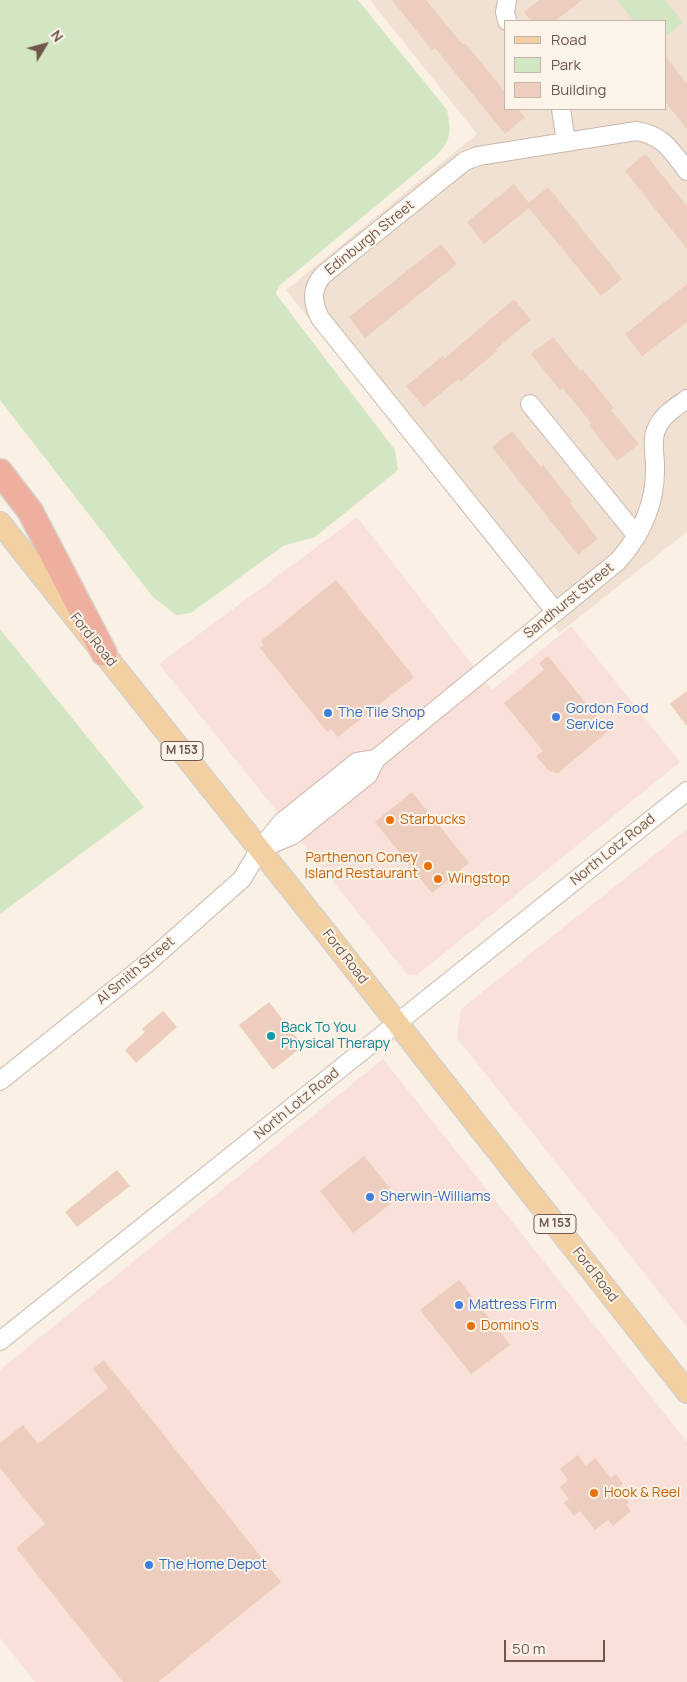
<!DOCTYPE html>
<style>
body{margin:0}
#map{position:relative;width:687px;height:1682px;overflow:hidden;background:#faf0e3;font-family:Manrope,sans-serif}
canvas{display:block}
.legend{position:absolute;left:504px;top:20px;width:162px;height:90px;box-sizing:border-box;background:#fdf4e9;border:1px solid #c5b5aa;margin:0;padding:6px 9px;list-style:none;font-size:15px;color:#70564c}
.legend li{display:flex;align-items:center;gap:10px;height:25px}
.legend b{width:25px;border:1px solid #c5b5aa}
.north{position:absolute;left:20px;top:20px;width:50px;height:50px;-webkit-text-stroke:4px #fdf4e9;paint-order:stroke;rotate:53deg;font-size:14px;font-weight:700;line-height:20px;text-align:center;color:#70564c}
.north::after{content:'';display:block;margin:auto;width:18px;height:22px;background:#70564c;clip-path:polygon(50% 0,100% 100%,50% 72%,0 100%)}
.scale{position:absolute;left:504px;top:1640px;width:101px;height:22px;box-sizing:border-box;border:2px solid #70564c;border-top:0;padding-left:6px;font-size:15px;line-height:18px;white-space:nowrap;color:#70564c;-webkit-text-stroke:4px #fdf4e9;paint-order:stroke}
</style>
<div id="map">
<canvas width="687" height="1682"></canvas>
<ul class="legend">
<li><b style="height:6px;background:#f3d0a1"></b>Road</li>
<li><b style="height:14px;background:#d3e6c3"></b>Park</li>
<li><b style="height:14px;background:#edcdbd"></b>Building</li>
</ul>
<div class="north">N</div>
<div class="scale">50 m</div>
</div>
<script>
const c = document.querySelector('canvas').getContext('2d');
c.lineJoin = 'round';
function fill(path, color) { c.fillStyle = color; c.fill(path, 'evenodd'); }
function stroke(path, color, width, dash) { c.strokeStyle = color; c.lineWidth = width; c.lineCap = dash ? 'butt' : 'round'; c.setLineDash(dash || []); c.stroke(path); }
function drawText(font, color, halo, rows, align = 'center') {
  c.font = font + ' Manrope,sans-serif'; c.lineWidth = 4; c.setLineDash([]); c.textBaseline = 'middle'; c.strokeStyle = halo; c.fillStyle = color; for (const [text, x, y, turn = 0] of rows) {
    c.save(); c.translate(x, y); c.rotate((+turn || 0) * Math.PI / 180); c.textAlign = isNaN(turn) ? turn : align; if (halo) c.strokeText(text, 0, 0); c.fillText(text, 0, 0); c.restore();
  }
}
const residential = new Path2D(`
 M370,0H687V532L559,633L286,290L477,134ZM506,21H666V109H506Z`);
const commercial = new Path2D(`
 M357,517L492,690L571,626L680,762L417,975L407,974L159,664Z
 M687,829V1327L457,1038L461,1009Z
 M383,1059L687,1442V1682H35L0,1638V1370Z`);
const green = new Path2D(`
 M0,0H358L447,110C451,133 452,138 436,156L279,286L276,294L395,450L398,470L315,537L283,546L191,613L176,615L153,597L0,400Z
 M617,0H665L683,22L666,36V21H634Z
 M0,629L144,807L0,914Z`);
const building = new Path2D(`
 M392,0H426L463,45L465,43L506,93V109H518L525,117L505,134L435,48L432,50Z
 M539,0H582L555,21H531L524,12Z
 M666,57L687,84V129L666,103Z
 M645,154L687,206V249L625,171Z
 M514,184L529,203L548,187L622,279L601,296L529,208L484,244L467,222Z
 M441,244L457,264L365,338L349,317Z
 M687,284V322L642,356L625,334Z
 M514,299L531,320L496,349L497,351L460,382L458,379L424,407L406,386L443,356L444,359Z
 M553,337L580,371L583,370L614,408L611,410L639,444L617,461L589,425L591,423L563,388L560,390L531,354Z
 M512,431L541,467L543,465L572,502L570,503L598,539L578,555L492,447Z
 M336,580L414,677L338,737L331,729L327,732L260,648L264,645L261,641Z
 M548,656L608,731L558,773L549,771L536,756L543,751L504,703L544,670L539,663Z
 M687,691V726L670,704Z
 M412,792L469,863L432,893L375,822Z
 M269,1002L303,1046L273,1070L239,1025Z
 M163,1011L177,1027L136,1063L125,1050L145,1032L142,1029Z
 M364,1156L398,1198L353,1233L320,1191Z
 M117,1170L130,1186L77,1227L65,1212Z
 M459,1280L510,1345L471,1374L420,1310Z
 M104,1360L281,1582L158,1682H123L16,1548L45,1524L0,1468V1443L23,1425L38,1444L108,1388L93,1369Z
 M578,1455L586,1466L595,1458L611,1478L616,1474L623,1484L618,1488L629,1502L626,1505L631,1511L613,1526L608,1520L595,1530L580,1511L574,1516L564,1503L569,1499L560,1487L568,1480L560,1469Z`);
const minor = new Path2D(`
 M507,0L505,12L507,21
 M561,109L566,142
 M530,404L637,536
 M555,611L320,318C312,302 311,289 323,275L465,161L478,156L636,131C663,135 671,150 687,171
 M376,759L357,762L282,822L260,849L293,835L368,775L376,759L618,561C642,534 656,503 655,466C655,454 651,439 657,428C662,415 676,407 687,399
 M0,1081L145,965L242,879L260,849
 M0,1341L687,791`);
const major = new Path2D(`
 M0,523L335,944L687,1392`);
const highway = new Path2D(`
 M0,472L30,511L104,653`);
const markers = [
 [328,713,5,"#3f7fe0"],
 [556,717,5,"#3f7fe0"],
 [390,820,5,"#e8710a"],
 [428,866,5,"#e8710a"],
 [438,879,5,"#e8710a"],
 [271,1036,5,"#0f9aa8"],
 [370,1197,5,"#3f7fe0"],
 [459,1305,5,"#3f7fe0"],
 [471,1326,5,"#e8710a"],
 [594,1493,5,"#e8710a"],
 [149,1565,5,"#3f7fe0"]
];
const shields = [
 [182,751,42],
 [555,1224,42]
];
const shieldNames = [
 ["M 153",182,751],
 ["M 153",555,1224]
];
const streetNames = [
 ["Edinburgh Street",370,238,-39],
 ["Sandhurst Street",569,601,-39],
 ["Ford Road",93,640,51],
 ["North Lotz Road",613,850,-39],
 ["Ford Road",345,957,52],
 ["Al Smith Street",136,971,-40],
 ["North Lotz Road",297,1104,-39],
 ["Ford Road",595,1275,52]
];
const shopNames = [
 ["Gordon Food",566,709],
 ["Service",566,725],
 ["The Tile Shop",338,713],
 ["Sherwin-Williams",380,1197],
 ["Mattress Firm",469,1305],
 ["The Home Depot",159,1565]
];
const foodNames = [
 ["Starbucks",400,820],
 ["Parthenon Coney",418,858,"right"],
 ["Island Restaurant",418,874,"right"],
 ["Wingstop",448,879],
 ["Domino's",481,1326],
 ["Hook & Reel",604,1493]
];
const cultureNames = [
 ["Back To You",281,1028],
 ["Physical Therapy",281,1044]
];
fill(residential, '#f1e1d3');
fill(commercial, '#f9e0d8');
fill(green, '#d3e6c3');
fill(building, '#edcdbd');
stroke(minor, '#cab7ab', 20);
stroke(major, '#d7d0cd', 24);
stroke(highway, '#d7d0cd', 28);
stroke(minor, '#fff', 18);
stroke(major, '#f3d0a1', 21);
stroke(highway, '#efaf9f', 25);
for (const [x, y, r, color] of markers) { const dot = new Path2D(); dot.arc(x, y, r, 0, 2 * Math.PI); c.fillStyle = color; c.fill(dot); stroke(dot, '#fdf4e9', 2); }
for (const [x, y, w] of shields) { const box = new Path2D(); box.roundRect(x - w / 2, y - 9.5, w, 19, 4); c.fillStyle = '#fdf4e9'; c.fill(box); stroke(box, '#70564c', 1); }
drawText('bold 12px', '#70564c', null, shieldNames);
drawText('14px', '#70564c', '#fdf4e9', streetNames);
drawText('14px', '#366cbe', '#fdf4e9', shopNames, 'left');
drawText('14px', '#c56008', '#fdf4e9', foodNames, 'left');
drawText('14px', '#0d838f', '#fdf4e9', cultureNames, 'left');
</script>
